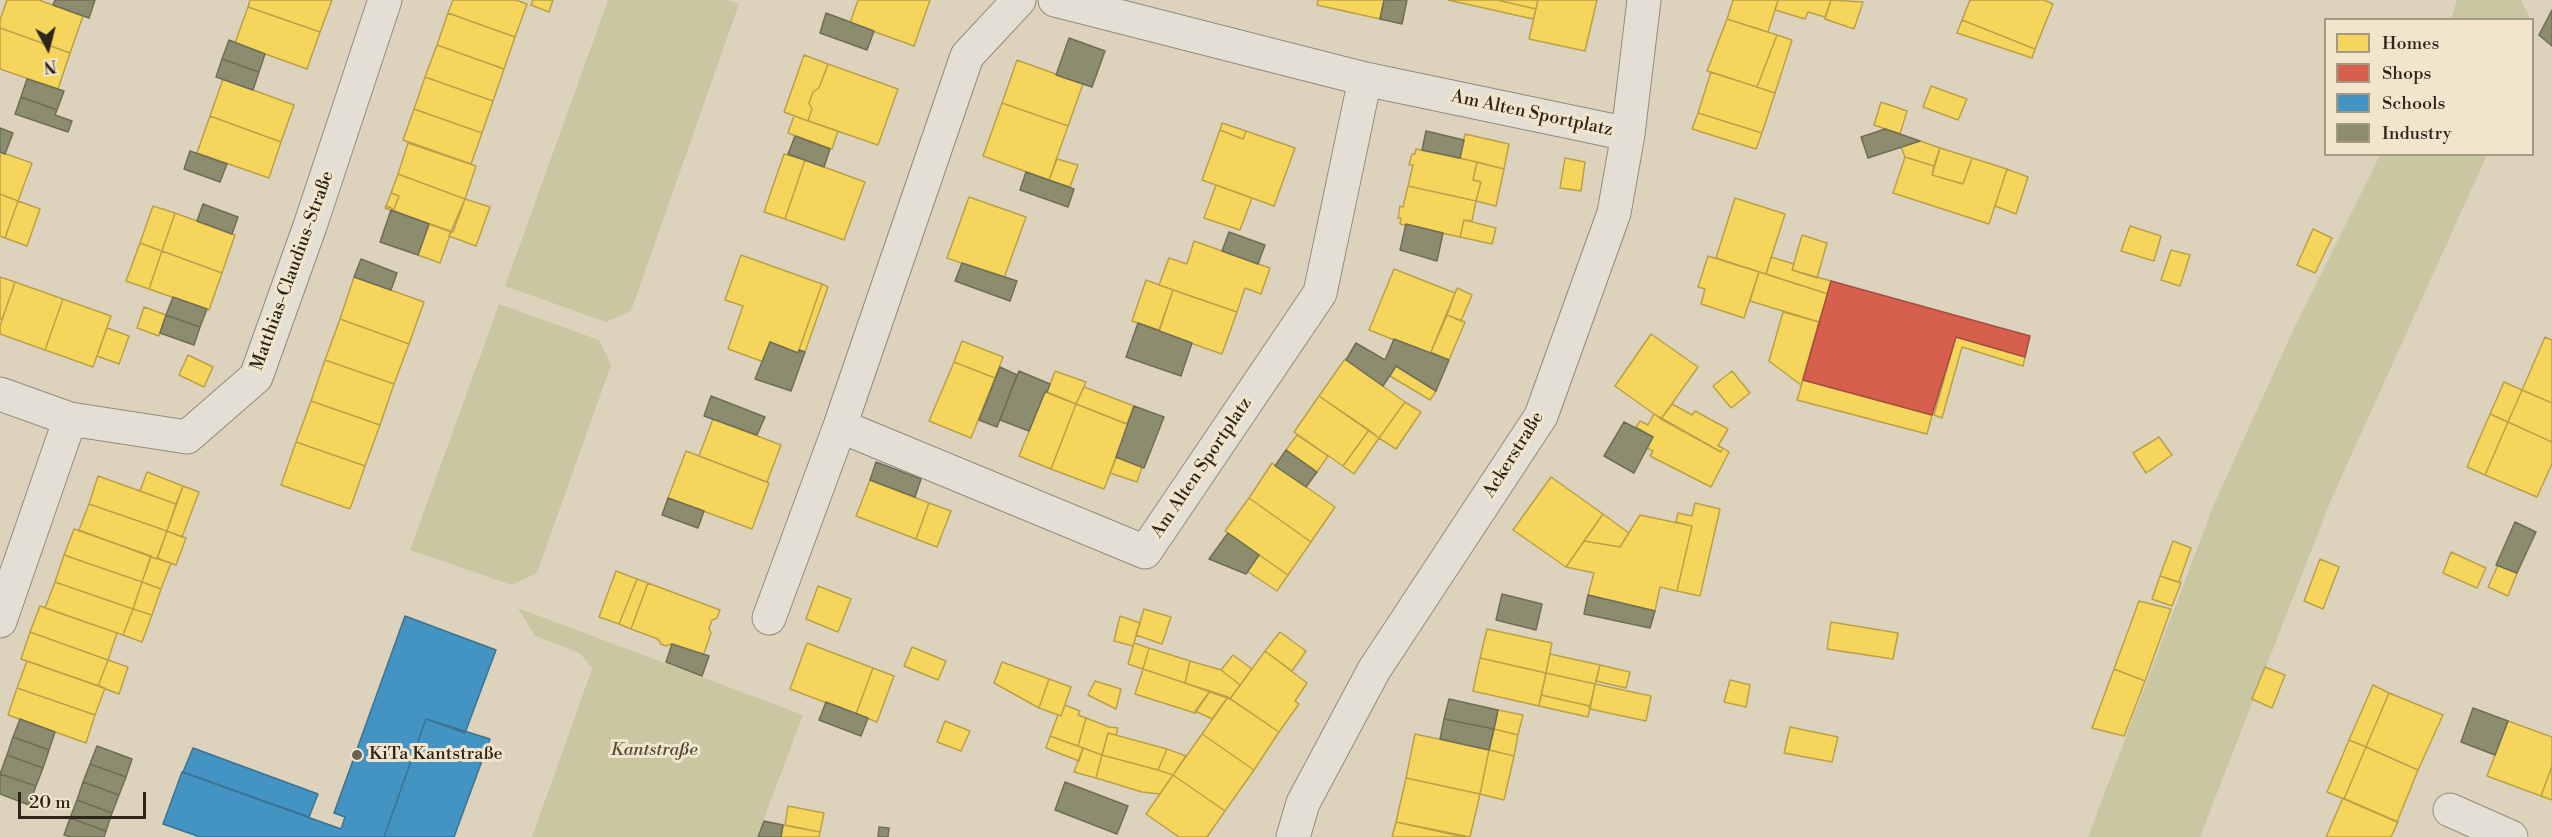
<!DOCTYPE html>
<meta charset="utf-8">
<style>
body{margin:0}
#map{position:relative;width:2552px;height:837px;overflow:hidden;background:#ddd3bd;font-family:"Libre Bodoni",serif}
canvas{display:block}
.legend{position:absolute;left:2324px;top:18px;width:210px;height:138px;box-sizing:border-box;background:#f1e6cc;border:2px solid #a39985;margin:0;padding:8px 10px;list-style:none;font-size:18px;color:#2d251b}
.legend li{display:flex;align-items:center;gap:12px;height:30px}
.legend b{width:30px;border:2px solid #a39985}
.north{position:absolute;left:18px;top:18px;width:60px;height:60px;-webkit-text-stroke:4px #f1e6cc;paint-order:stroke;rotate:173deg;font-size:16px;font-weight:700;line-height:24px;text-align:center;color:#2d251b}
.north::after{content:'';display:block;margin:auto;width:21px;height:27px;background:#2d251b;clip-path:polygon(50% 0,100% 100%,50% 72%,0 100%)}
.scale{position:absolute;left:18px;top:792px;width:128px;height:27px;box-sizing:border-box;border:3px solid #2d251b;border-top:0;padding-left:8px;font-size:18px;line-height:21px;white-space:nowrap;color:#2d251b;-webkit-text-stroke:4px #f1e6cc;paint-order:stroke}
</style>
<div id="map">
<canvas width="2552" height="837"></canvas>
<ul class="legend">
<li><b style="height:16px;background:#f6d55c"></b>Homes</li>
<li><b style="height:16px;background:#d6604d"></b>Shops</li>
<li><b style="height:16px;background:#4393c3"></b>Schools</li>
<li><b style="height:16px;background:#8c8c6e"></b>Industry</li>
</ul>
<div class="north">N</div>
<div class="scale">20 m</div>
</div>
<script>
const c = document.querySelector('canvas').getContext('2d');
c.lineJoin = 'round';
function fill(path, color) { c.fillStyle = color; c.fill(path, 'evenodd'); }
function stroke(path, color, width, dash) { c.strokeStyle = color; c.lineWidth = width; c.lineCap = dash ? 'butt' : 'round'; c.setLineDash(dash || []); c.stroke(path); }
function drawText(font, color, halo, rows, align = 'center') {
  c.font = font + ' "Libre Bodoni",serif'; c.lineWidth = 6; c.setLineDash([]); c.textBaseline = 'middle'; c.strokeStyle = halo; c.fillStyle = color; for (const [text, x, y, turn = 0] of rows) {
    c.save(); c.translate(x, y); c.rotate((+turn || 0) * Math.PI / 180); c.textAlign = isNaN(turn) ? turn : align; if (halo) c.strokeText(text, 0, 0); c.fillText(text, 0, 0); c.restore();
  }
}
const green = new Path2D(`
 M608,0H727L739,4L631,311L606,322L505,286Z
 M2457,0H2521L2530,19H2451Z
 M2380,155H2487L2331,500L2200,837H2088L2214,504L2297,322Z
 M499,304L599,340L611,365L537,573L512,585L410,550Z
 M518,608L803,715L757,837H532L592,669L580,653L535,636Z`);
const homes = new Path2D(`
 M7,0H39L83,16L70,53L0,28V20Z
 M250,0H332L320,32L248,7Z
 M453,0H516L527,4L515,37L448,13Z
 M533,0H553L549,12L531,5Z
 M858,0H930L914,46L850,23Z
 M1318,0H1384L1380,19L1317,5Z
 M1448,0H1497L1536,9L1533,19Z
 M1497,0H1538L1536,9Z
 M1538,0H1597L1585,51L1529,39Z
 M1733,0H1778L1768,32L1727,19Z
 M1778,0H1831L1825,17L1808,12L1805,19L1775,10Z
 M1831,0L1863,2L1854,29L1825,19Z
 M1970,0H2044L2053,4L2035,49L1962,20Z
 M248,7L320,32L307,69L235,43Z
 M448,13L515,37L504,69L437,45Z
 M1727,19L1777,35L1757,87L1707,71Z
 M1962,20L2035,49L2032,58L1957,33Z
 M0,28L70,53L58,89L0,69Z
 M1777,35L1792,40L1775,93L1757,87Z
 M437,45L504,69L493,101L425,77Z
 M804,55L828,64L819,88L813,92L809,103L812,109L808,121L784,112Z
 M1017,60L1083,84L1068,126L1002,103Z
 M828,64L898,89L878,145L808,121L812,109L809,103L813,92L819,88Z
 M1711,72L1775,93L1762,133L1698,113Z
 M425,77L493,101L482,133L414,109Z
 M223,79L294,105L281,142L210,116Z
 M1931,86L1967,99L1958,120L1923,107Z
 M1881,102L1907,111L1900,134L1874,125Z
 M1002,103L1068,126L1049,180L983,156Z
 M414,109L482,133L471,164L403,140Z
 M1698,113L1762,133L1756,149L1692,129Z
 M210,116L281,142L269,178L197,153Z
 M794,116L838,131L832,149L788,133Z
 M1222,123L1246,131L1243,139L1220,130Z
 M1220,130L1243,139L1246,131L1295,148L1274,206L1202,180Z
 M1465,134L1509,144L1504,169L1460,158Z
 M1920,141L1940,148L1934,166L1905,157L1901,147Z
 M408,143L476,166L465,199L398,174Z
 M1940,148L1972,158L1963,184L1932,175Z
 M1416,149L1477,162L1473,180L1481,182L1476,201L1408,186L1413,165H1409L1412,154H1415Z
 M0,152L32,163L18,201L0,194Z
 M784,154L805,160L785,219L764,212Z
 M1905,157L1934,166L1932,175L1963,184L1972,158L2007,169L1989,224L1893,193Z
 M1565,158L1585,162L1581,191L1560,188Z
 M1057,159L1078,165L1070,187L1049,180Z
 M805,160L865,182L844,240L785,219Z
 M1477,162L1504,169L1496,206L1476,201L1481,182L1473,180Z
 M2007,169L2028,177L2016,214L1995,206Z
 M398,174L465,199L453,232L385,208L386,206L394,209L399,196L391,193Z
 M1216,185L1252,198L1240,230L1204,218Z
 M1408,186L1476,201L1472,221L1464,220L1460,237L1400,224L1401,218H1398L1400,206L1403,207Z
 M391,193L399,196L394,209L386,206Z
 M0,194L18,201L5,238L0,236Z
 M969,197L1026,217L1004,278L947,258Z
 M1735,198L1785,214L1766,274L1716,258Z
 M465,199L490,207L476,246L449,236Z
 M18,201L40,209L27,246L5,238Z
 M153,206L175,213L162,251L140,243Z
 M175,213L235,235L222,273L162,251Z
 M1464,220L1496,228L1492,244L1460,237Z
 M429,224L451,232L440,263L418,255Z
 M2130,226L2161,236L2154,261L2121,251Z
 M2313,229L2332,238L2315,273L2297,265Z
 M1802,235L1827,243L1817,278L1792,270Z
 M1194,241L1270,268L1261,294L1245,288L1237,312L1159,285L1169,258L1187,264Z
 M140,243L162,251L149,289L126,281Z
 M2171,250L2190,255L2180,286L2161,280Z
 M162,251L222,273L209,310L149,289Z
 M741,255L822,284L798,353L770,342L764,362L728,349L743,306L725,300Z
 M1708,256L1759,272L1744,318L1701,304L1705,289L1698,287Z
 M1771,257L1794,264L1792,270L1831,281L1828,294L1766,274Z
 M1394,269L1455,293L1430,354L1369,330Z
 M1759,272L1828,294L1819,322L1750,301Z
 M0,277L15,282L2,320L0,319Z
 M354,277L424,302L409,344L340,319Z
 M1146,280L1173,290L1159,330L1132,321Z
 M15,282L63,299L45,350L0,334V326Z
 M822,284L828,287L805,352L799,350Z
 M1457,288L1472,295L1461,321L1447,315Z
 M1173,290L1237,312L1222,354L1159,332Z
 M63,299L111,316L93,367L45,350Z
 M144,307L166,315L159,336L137,328Z
 M1783,312L1819,322L1801,385L1769,361Z
 M1447,315L1465,322L1449,360L1431,352Z
 M340,319L409,344L394,384L325,360Z
 M107,328L129,336L119,364L97,356Z
 M1651,334L1698,367L1661,419L1615,386Z
 M1956,337L2025,357L2023,366L1962,347L1942,418L1934,415Z
 M2545,337L2552,340V403L2522,390Z
 M962,341L1003,357L995,378L954,362Z
 M188,355L213,367L204,387L179,375Z
 M1345,359L1405,402L1379,438L1319,396Z
 M325,360L394,384L380,425L311,401Z
 M954,362L995,378L971,438L929,421Z
 M1396,366L1436,391L1430,400L1390,376Z
 M1055,371L1086,382L1076,404L1047,392Z
 M1732,371L1750,393L1731,408L1713,386Z
 M1803,380L1932,415L1927,434L1797,400Z
 M2504,382L2522,390L2508,422L2490,414Z
 M1084,387L1134,406L1127,424L1076,404Z
 M2522,390L2552,403V442L2508,422Z
 M1045,392L1076,404L1051,469L1019,456Z
 M1319,396L1369,430L1343,466L1294,432Z
 M311,401L380,425L365,466L296,442Z
 M1405,402L1421,412L1396,449L1379,438Z
 M1076,404L1129,425L1104,489L1051,469Z
 M1672,404L1692,415L1695,411L1728,429L1718,446L1723,448L1721,452L1661,419Z
 M1654,414L1721,452L1723,448L1729,452L1711,487L1650,456L1653,451L1647,448L1653,437L1636,427L1640,421L1648,425Z
 M2490,414L2508,422L2485,475L2467,467Z
 M713,419L781,445L767,482L699,456Z
 M2508,422L2552,442V464L2537,497L2485,475Z
 M1369,430L1379,438L1354,474L1343,466Z
 M1297,435L1328,456L1317,472L1286,450Z
 M2159,437L2172,455L2146,473L2133,453Z
 M296,442L365,466L350,509L281,485Z
 M686,451L769,483L752,529L668,498Z
 M1116,457L1142,467L1137,482L1110,473Z
 M1272,463L1335,507L1311,542L1249,498Z
 M147,472L183,486L176,504L140,491Z
 M98,476L176,504L167,531L89,504Z
 M1551,477L1603,514L1566,567L1513,530Z
 M870,480L929,503L916,539L856,516Z
 M183,486L199,492L182,537L167,531Z
 M1249,498L1311,542L1288,575L1225,531Z
 M929,503L951,511L937,547L916,539Z
 M1695,503L1720,509L1700,596L1677,591L1692,526L1676,522L1678,513L1692,516Z
 M89,504L167,531L157,559L79,530Z
 M1603,514L1629,533L1620,547L1584,541Z
 M1640,515L1692,526L1677,591L1660,587L1655,611L1588,595L1594,573L1566,567L1584,541L1620,547Z
 M74,529L151,556L142,582L64,555Z
 M167,531L186,538L176,565L157,558Z
 M2173,541L2191,548L2179,582L2160,576Z
 M2451,552L2486,568L2477,588L2443,573Z
 M64,555L142,582L133,609L55,582Z
 M1259,555L1288,575L1277,591L1247,571Z
 M151,557L171,563L161,589L142,582Z
 M2320,559L2339,567L2323,609L2304,601Z
 M2498,565L2517,573L2508,596L2488,587Z
 M616,571L637,579L619,624L599,617Z
 M2160,576L2181,583L2172,606L2152,599Z
 M637,579L648,583L631,629L619,624Z
 M55,582L133,609L123,635L45,608Z
 M142,582L161,589L152,615L133,609Z
 M648,583L720,610L717,618L712,620L709,629L711,633L703,656L671,644L666,646L661,644L658,639L631,629Z
 M818,586L851,599L838,632L806,619Z
 M2139,601L2171,609L2145,681L2114,669Z
 M40,606L117,633L108,660L30,632Z
 M133,609L152,615L142,642L123,635Z
 M1144,609L1171,617L1162,644L1136,635Z
 M1120,616L1140,623L1133,646L1114,641Z
 M1831,622L1898,633L1893,659L1827,649Z
 M1487,629L1552,643L1546,673L1480,658Z
 M30,632L108,660L98,686L21,659Z
 M1280,632L1306,651L1292,671L1265,651Z
 M807,643L873,668L856,714L790,689Z
 M1134,643L1149,648L1143,669L1128,664Z
 M912,647L946,661L938,680L904,666Z
 M1149,648L1190,661L1185,683L1143,669Z
 M1265,651L1307,683L1295,701L1299,704L1279,732L1230,699Z
 M1550,654L1600,665L1595,684L1546,673Z
 M1233,655L1252,669L1240,685L1221,670Z
 M1480,658L1546,673L1539,706L1473,691Z
 M108,660L128,667L119,694L98,686Z
 M27,661L105,688L95,715L17,688Z
 M1190,661L1221,670L1240,685L1230,699L1185,683Z
 M1002,662L1049,679L1039,708L994,683Z
 M1600,665L1630,672L1626,688L1596,681Z
 M2265,667L2285,675L2272,708L2252,699Z
 M873,668L894,676L877,722L856,714Z
 M1143,669L1185,683L1210,691L1195,713L1135,694Z
 M2114,669L2145,681L2124,736L2092,728Z
 M1546,673L1595,684L1590,706L1541,695Z
 M1049,679L1071,687L1061,716L1039,708Z
 M1730,680L1750,685L1746,707L1724,702Z
 M1095,681L1121,689L1116,709L1088,695Z
 M1595,684L1651,696L1646,721L1590,709Z
 M2373,685L2389,693L2366,747L2349,740Z
 M17,688L95,715L86,743L8,715Z
 M1210,691L1228,697L1212,719L1195,711Z
 M2389,693L2443,715L2418,770L2366,747Z
 M1541,695L1590,706L1588,717L1539,706Z
 M1228,697L1279,732L1254,770L1202,734Z
 M1065,705L1080,711L1078,715L1086,718L1078,746L1050,736L1058,715L1061,716Z
 M1498,710L1523,715L1518,735L1494,729Z
 M1086,718L1109,727L1118,728L1116,735L1108,733L1102,755L1078,746Z
 M945,721L970,731L961,751L937,742Z
 M2508,721L2552,737V766L2541,796L2487,776Z
 M1790,727L1838,737L1832,762L1784,753Z
 M1494,729L1518,735L1514,756L1489,750Z
 M1108,733L1167,749L1158,770L1102,755Z
 M1202,734L1254,770L1225,811L1173,775Z
 M1415,734L1489,750L1480,794L1406,778Z
 M1050,736L1083,748L1079,761L1046,748Z
 M2349,740L2366,747L2344,799L2327,792Z
 M2366,747L2418,770L2397,822L2344,799Z
 M1083,748L1102,755L1096,778L1074,772Z
 M1167,749L1186,756L1173,775L1158,770Z
 M1489,750L1514,756L1504,800L1480,794Z
 M1102,755L1158,770L1173,775L1160,794L1142,792L1096,778Z
 M2552,766V800L2541,796Z
 M1173,775L1225,811L1207,837H1179L1146,814Z
 M1406,778L1480,794L1470,837L1396,822Z
 M2343,798L2398,822L2391,837H2326Z
 M788,806L824,813L820,832L785,825Z
 M1396,822L1464,837H1392Z
 M783,825L820,832L819,837H781Z`);
const shops = new Path2D(`
 M1831,281L2030,336L2025,357L1956,337L1932,415L1803,380Z`);
const schools = new Path2D(`
 M405,616L496,650L465,733L426,719L384,837H200L163,824L182,772L341,829L345,817L334,813Z
 M426,719L490,739L454,837H384Z
 M193,748L318,794L309,817L183,772Z`);
const industry = new Path2D(`
 M55,0H95L89,18L53,5Z
 M1384,0H1407L1402,24L1380,19Z
 M2552,10V46L2539,35Z
 M826,13L874,31L867,50L820,33Z
 M1069,38L1105,51L1092,87L1056,75Z
 M229,40L265,54L259,72L222,59Z
 M222,59L259,72L253,90L216,77Z
 M27,79L64,91L57,110L21,97Z
 M21,97L57,110L55,115L72,121L68,132L15,114Z
 M0,128L13,133L5,154L0,152Z
 M1885,129L1900,134L1920,141L1868,158L1861,137Z
 M1426,131L1464,140L1460,158L1422,150Z
 M795,136L830,149L824,167L788,154Z
 M190,151L227,164L220,182L184,169Z
 M1026,172L1074,189L1068,207L1020,190Z
 M203,204L238,217L232,234L197,221Z
 M391,210L429,224L418,255L380,242Z
 M1406,224L1443,233L1437,261L1400,250Z
 M1229,232L1265,245L1258,264L1222,251Z
 M361,259L397,273L391,290L354,277Z
 M962,263L1017,281L1010,301L955,281Z
 M173,297L207,309L200,327L166,315Z
 M166,315L200,327L194,345L160,333Z
 M1138,323L1192,343L1181,376L1126,357Z
 M1394,339L1449,360L1436,391L1396,366L1383,386L1346,360L1356,343L1385,360Z
 M770,342L798,353L799,350L805,352L791,391L755,379Z
 M1000,367L1017,375L997,427L979,420Z
 M1019,371L1050,384L1047,392H1045L1029,431L1000,420Z
 M711,396L765,417L757,435L704,416Z
 M1134,406L1164,417L1144,468L1116,457Z
 M1624,422L1653,437L1634,473L1604,456Z
 M1286,450L1317,472L1306,487L1275,466Z
 M876,462L921,479L915,497L870,480Z
 M668,498L704,511L698,528L662,515Z
 M2515,522L2536,532L2517,573L2496,565Z
 M1228,533L1259,555L1246,574L1209,559Z
 M1502,594L1542,604L1536,630L1496,620Z
 M1588,595L1655,611L1650,628L1584,614Z
 M672,644L709,656L702,676L666,662Z
 M1449,699L1498,710L1494,729L1444,719Z
 M826,702L868,718L861,736L819,720Z
 M2473,708L2508,721L2495,755L2461,742Z
 M20,719L55,732L49,750L13,737Z
 M1444,719L1494,729L1489,750L1440,739Z
 M13,737L49,750L43,768L7,755Z
 M97,746L132,759L126,777L90,764Z
 M7,755L43,768L36,786L0,774Z
 M90,764L126,777L119,795L83,782Z
 M0,774L36,786L29,805L0,794Z
 M83,782L119,795L112,813L77,800Z
 M1065,782L1128,806L1117,834L1055,810Z
 M77,800L112,813L106,831L70,818Z
 M70,818L106,831L104,837H71L64,835Z
 M764,821L783,825L781,837H758Z
 M879,827L889,828L888,837H878Z`);
const minor = new Path2D(`
 M1019,0L967,56L840,426L1145,552L1320,293L1365,79
 M1055,0L1365,79L1628,134
 M0,394L70,419L187,437L256,377L310,226L385,0
 M769,618L840,426
 M0,621L70,419
 M2450,810L2511,837
 M1293,837L1303,803L1374,670L1541,416L1614,213L1628,134L1644,0`);
const markers = [
 [357,755,6,"#6b6254"]
];
const streetNames = [
 ["Am Alten Sportplatz",1532,114,12],
 ["Matthias-Claudius-Straße",293,271,-70],
 ["Ackerstraße",1514,455,-58],
 ["Am Alten Sportplatz",1202,468,-56]
];
const parkNames = [
 ["Kantstraße",654,751]
];
const poiNames = [
 ["KiTa Kantstraße",369,755]
];
fill(green, '#c8c7a2');
fill(homes, '#f6d55c');
stroke(homes, '#baa048', 1.5);
fill(shops, '#d6604d');
stroke(shops, '#a34e3e', 1.5);
fill(schools, '#4393c3');
stroke(schools, '#3c7291', 1.5);
fill(industry, '#8c8c6e');
stroke(industry, '#706d55', 1.5);
stroke(minor, '#918a7d', 35);
stroke(minor, '#e4dfd4', 33);
for (const [x, y, r, color] of markers) { const dot = new Path2D(); dot.arc(x, y, r, 0, 2 * Math.PI); c.fillStyle = color; c.fill(dot); stroke(dot, '#f1e6cc', 2); }
drawText('18px', '#2d251b', '#f1e6cc', streetNames);
drawText('italic 18px', '#504b37', '#f1e6cc', parkNames);
drawText('18px', '#2d251b', '#f1e6cc', poiNames, 'left');
</script>
